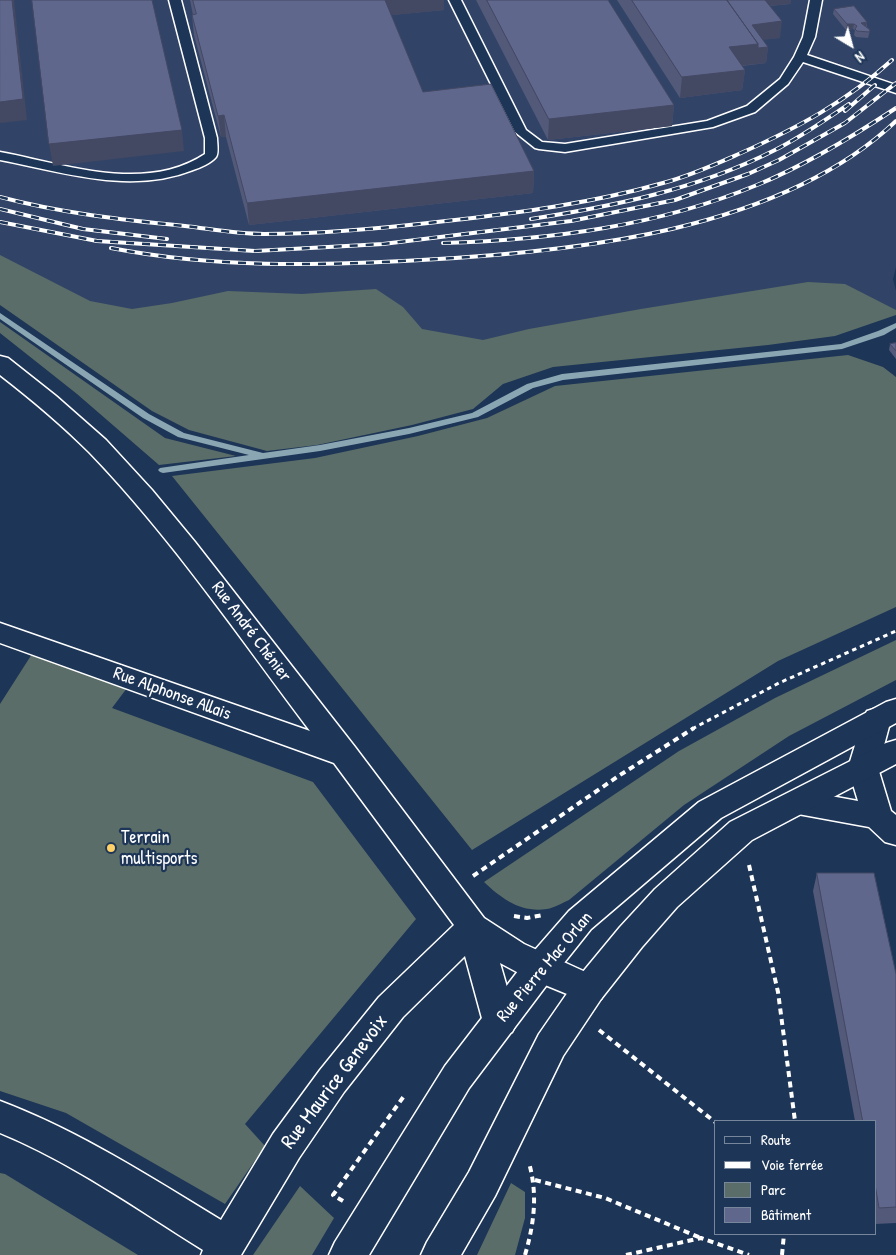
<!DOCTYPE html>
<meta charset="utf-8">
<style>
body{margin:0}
#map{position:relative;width:896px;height:1255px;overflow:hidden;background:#1d3557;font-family:"Patrick Hand",sans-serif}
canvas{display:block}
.legend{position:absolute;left:714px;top:1120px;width:162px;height:115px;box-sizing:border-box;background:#1d3557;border:1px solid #77869a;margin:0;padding:6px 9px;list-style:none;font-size:15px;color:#fff}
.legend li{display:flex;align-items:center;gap:10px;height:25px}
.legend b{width:25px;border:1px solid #77869a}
.north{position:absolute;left:826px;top:20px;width:50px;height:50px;-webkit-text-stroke:4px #1d3557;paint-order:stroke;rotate:143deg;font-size:14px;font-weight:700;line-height:20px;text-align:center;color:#fff}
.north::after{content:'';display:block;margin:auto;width:18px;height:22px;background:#fff;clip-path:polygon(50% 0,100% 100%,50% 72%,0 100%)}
</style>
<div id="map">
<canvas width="896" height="1255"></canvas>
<ul class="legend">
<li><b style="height:6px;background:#1d3557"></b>Route</li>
<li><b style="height:6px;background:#fff"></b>Voie ferrée</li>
<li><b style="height:14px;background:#5a6d68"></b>Parc</li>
<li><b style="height:14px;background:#60678d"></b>Bâtiment</li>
</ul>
<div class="north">N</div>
</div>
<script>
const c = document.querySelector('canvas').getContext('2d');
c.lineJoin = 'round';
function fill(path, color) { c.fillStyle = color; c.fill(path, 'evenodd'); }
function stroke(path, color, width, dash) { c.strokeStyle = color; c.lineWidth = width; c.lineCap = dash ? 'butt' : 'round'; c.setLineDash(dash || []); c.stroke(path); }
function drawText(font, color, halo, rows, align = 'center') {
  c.font = font + ' "Patrick Hand",sans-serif'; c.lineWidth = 4.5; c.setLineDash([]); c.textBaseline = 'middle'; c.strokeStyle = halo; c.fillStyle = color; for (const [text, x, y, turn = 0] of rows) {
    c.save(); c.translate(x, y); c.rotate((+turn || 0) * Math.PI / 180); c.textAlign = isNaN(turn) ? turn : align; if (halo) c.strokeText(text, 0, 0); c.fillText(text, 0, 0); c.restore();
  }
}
const built = new Path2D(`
 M0,0H896V267L893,279L896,291V314L269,359L0,274Z`);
const green = new Path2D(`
 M0,255L90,301L132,309L172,303L228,291L302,294L376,289L403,307L422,329L483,340L529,329L641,309L808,282L845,284L896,310V315L835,336L768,345L553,367L503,384L473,409L412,425L317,445L267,451L189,430L152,411L0,305Z
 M0,322L165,438L236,456L159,465L77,394L0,333Z
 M848,355L883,367L896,377V607L778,661L472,850L172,476L315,458L418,436L487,418L555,386Z
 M896,640V680L789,736L684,805L569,900C562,903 554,908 547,909C521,913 502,899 484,882L679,751L775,698Z
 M32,654L127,688L112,708L313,782L416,919L245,1124L265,1146L225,1204L66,1113L0,1091V704Z
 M0,1173L5,1174L138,1255H0Z
 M511,1183L525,1192V1218L515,1255H477Z
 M300,1186L334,1218L312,1255H253Z`);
const stream = new Path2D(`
 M0,313L149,414L184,433L263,453L320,445L409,428L472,413L527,384L562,374L841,344L878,331L896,323V328L884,335L842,349L563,380L533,388L478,417L409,434L320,451L163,473L160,472L158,470L160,468L249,455L178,437L143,418L0,319Z`);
const pathFar1 = new Path2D(`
 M692,729L779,683L896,631`);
const path = new Path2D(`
 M749,865L778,992L795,1121
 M473,876L620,775L694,728
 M514,916L527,918L543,915
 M599,1030L715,1122
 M535,1180L605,1198L701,1238
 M343,1201L333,1195L404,1096
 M525,1255C534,1224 538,1195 529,1163
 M626,1255L701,1238L749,1255
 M782,1255L784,1234`);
const lane = new Path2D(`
 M169,0H181L217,138C217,143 219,153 216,157C211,163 200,168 193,170C130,195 63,172 0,160V152C65,164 144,194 205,154V138Z
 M449,0H461L526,130L542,142L565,144L707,121L747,106L780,79L794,57L803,37L810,0H822L815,37L807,55L896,85V93L803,62L788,84L755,112L713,127L565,152L539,149L535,148L515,132Z`);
const street = new Path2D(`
 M0,356L8,358L56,396L106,440L152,490L195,542L355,747L484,918L524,944L601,979L606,989L601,999L589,1003L528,978L500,963L517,1022L512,1032L500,1037L488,1032L483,1022L465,956L403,1017L344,1092L299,1158L241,1255H201L203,1250C137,1209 73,1163 0,1133V1101C79,1131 149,1176 221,1220L273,1134L320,1070L379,997L454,925L334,763L0,643V623L310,731C239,637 171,537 89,452C61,424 31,399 0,375Z
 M877,708L887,711L891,719L878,768L891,811L896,815V845L885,842L869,827L798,814L787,810L783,802L787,794L798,790L858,801L848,768L863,719L867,711Z`);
const secondary = new Path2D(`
 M896,699V723L721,818L591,929L552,978L469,1088L369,1255H329L335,1242L445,1066L528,958L569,911L699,802L886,702Z
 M896,740V764L752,840L677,907L642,947L601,999L563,1056L495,1196L461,1255H421L427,1242L469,1172L539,1034L577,979L620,927L655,889L730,822L886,743Z`);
const rail = new Path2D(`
 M845,111L875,85
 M0,197C60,213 123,220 185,226C211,229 238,234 264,234C325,234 386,228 446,221C518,213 593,203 663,183C690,176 716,164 741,153C797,128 846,102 892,60
 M0,209L83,229L167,239
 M531,219C615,206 698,189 775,150C801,137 825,120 849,104
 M0,222L97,241L255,251L383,244L571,221L675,200L748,174L779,160L845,123L896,83
 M443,243C550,240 658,226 757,185C806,165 852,137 896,108
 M111,248C214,268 317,266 421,260C575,252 780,231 896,121`);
const wall = new Path2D(`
 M190,0H444V10L391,15L423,92L534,171L533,193L249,225L226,137H221L194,35L192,15H193Z
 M476,0H608L674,105L672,126L548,140Z
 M617,0H791L790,4L769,6L780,38L762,39L768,47L766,63L742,66L745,70L742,90L680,98Z
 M834,9L867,22V27L870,30L868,38L856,37L854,35L855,30L853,29L846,30L833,14Z
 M896,343V359L889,350L890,344Z
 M817,873L896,974V1223L875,1224V1121H855L813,891Z`);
const shadedWall = new Path2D(`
 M12,0H14L27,120L0,123V102Z
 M383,0H444V10L384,16Z
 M757,0H791L790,4L756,7Z
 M782,21L780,38L753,41L752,25Z
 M867,22L866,28L861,23Z
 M847,24H854L853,29L846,30Z
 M758,44L768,47L766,63L727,67L729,47Z
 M745,70L742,90L680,98L682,77Z
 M674,105L672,126L548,140L549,119Z
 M224,115L226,137H221L218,116Z
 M182,130L184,151L53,166L49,144Z
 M534,171L533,193L249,225L247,203Z`);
const building = new Path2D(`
 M0,0H12L23,99L0,102Z
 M32,0H152L182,130L49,144Z
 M193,0H385L423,92L491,84L534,171L247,203L224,115L218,116L192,15L196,14Z
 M487,0H608L674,105L549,119Z
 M632,0H727L758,44L729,47L745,70L682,77Z
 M727,0H765L782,21L752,25L768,47L758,48V44Z
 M854,6L867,22L861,23L870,30L869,32L857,31L855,29L857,26L854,24H847L834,9Z
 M896,343V351L890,344Z
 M817,873H874L896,974V1207L879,1208L875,1184V1121H863Z`);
const markers = [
 [111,848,5,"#ffd166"]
];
const streetNames = [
 ["Rue André Chénier",251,632,53],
 ["Rue Alphonse Allais",172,694,20],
 ["Rue Pierre Mac Orlan",545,967,-50]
];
const poiNames = [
 ["Terrain",121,838],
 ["multisports",121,859]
];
const nearStreetnames = [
 ["Rue Maurice Genevoix",335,1082,-53]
];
fill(built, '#314467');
fill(green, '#5a6d68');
fill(stream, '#8ba6b3');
stroke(lane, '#fff', 3);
stroke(street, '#fff', 3);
stroke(secondary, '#fff', 3);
stroke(pathFar1, '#fff', 3, [4.5, 4]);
stroke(path, '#fff', 4, [6, 4.5]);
fill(lane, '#1d3557');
fill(street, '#1d3557');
fill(secondary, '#1d3557');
stroke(rail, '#fff', 4);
stroke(rail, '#1d3557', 2.5, [8]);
fill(wall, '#535979');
fill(shadedWall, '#434863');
fill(building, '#60678d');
stroke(building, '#434863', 1);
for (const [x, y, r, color] of markers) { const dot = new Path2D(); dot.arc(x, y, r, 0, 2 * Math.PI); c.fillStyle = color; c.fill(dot); stroke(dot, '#1d3557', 2); }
drawText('18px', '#fff', '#1d3557', streetNames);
drawText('18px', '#fff', '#1d3557', poiNames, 'left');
drawText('21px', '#fff', '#1d3557', nearStreetnames);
</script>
